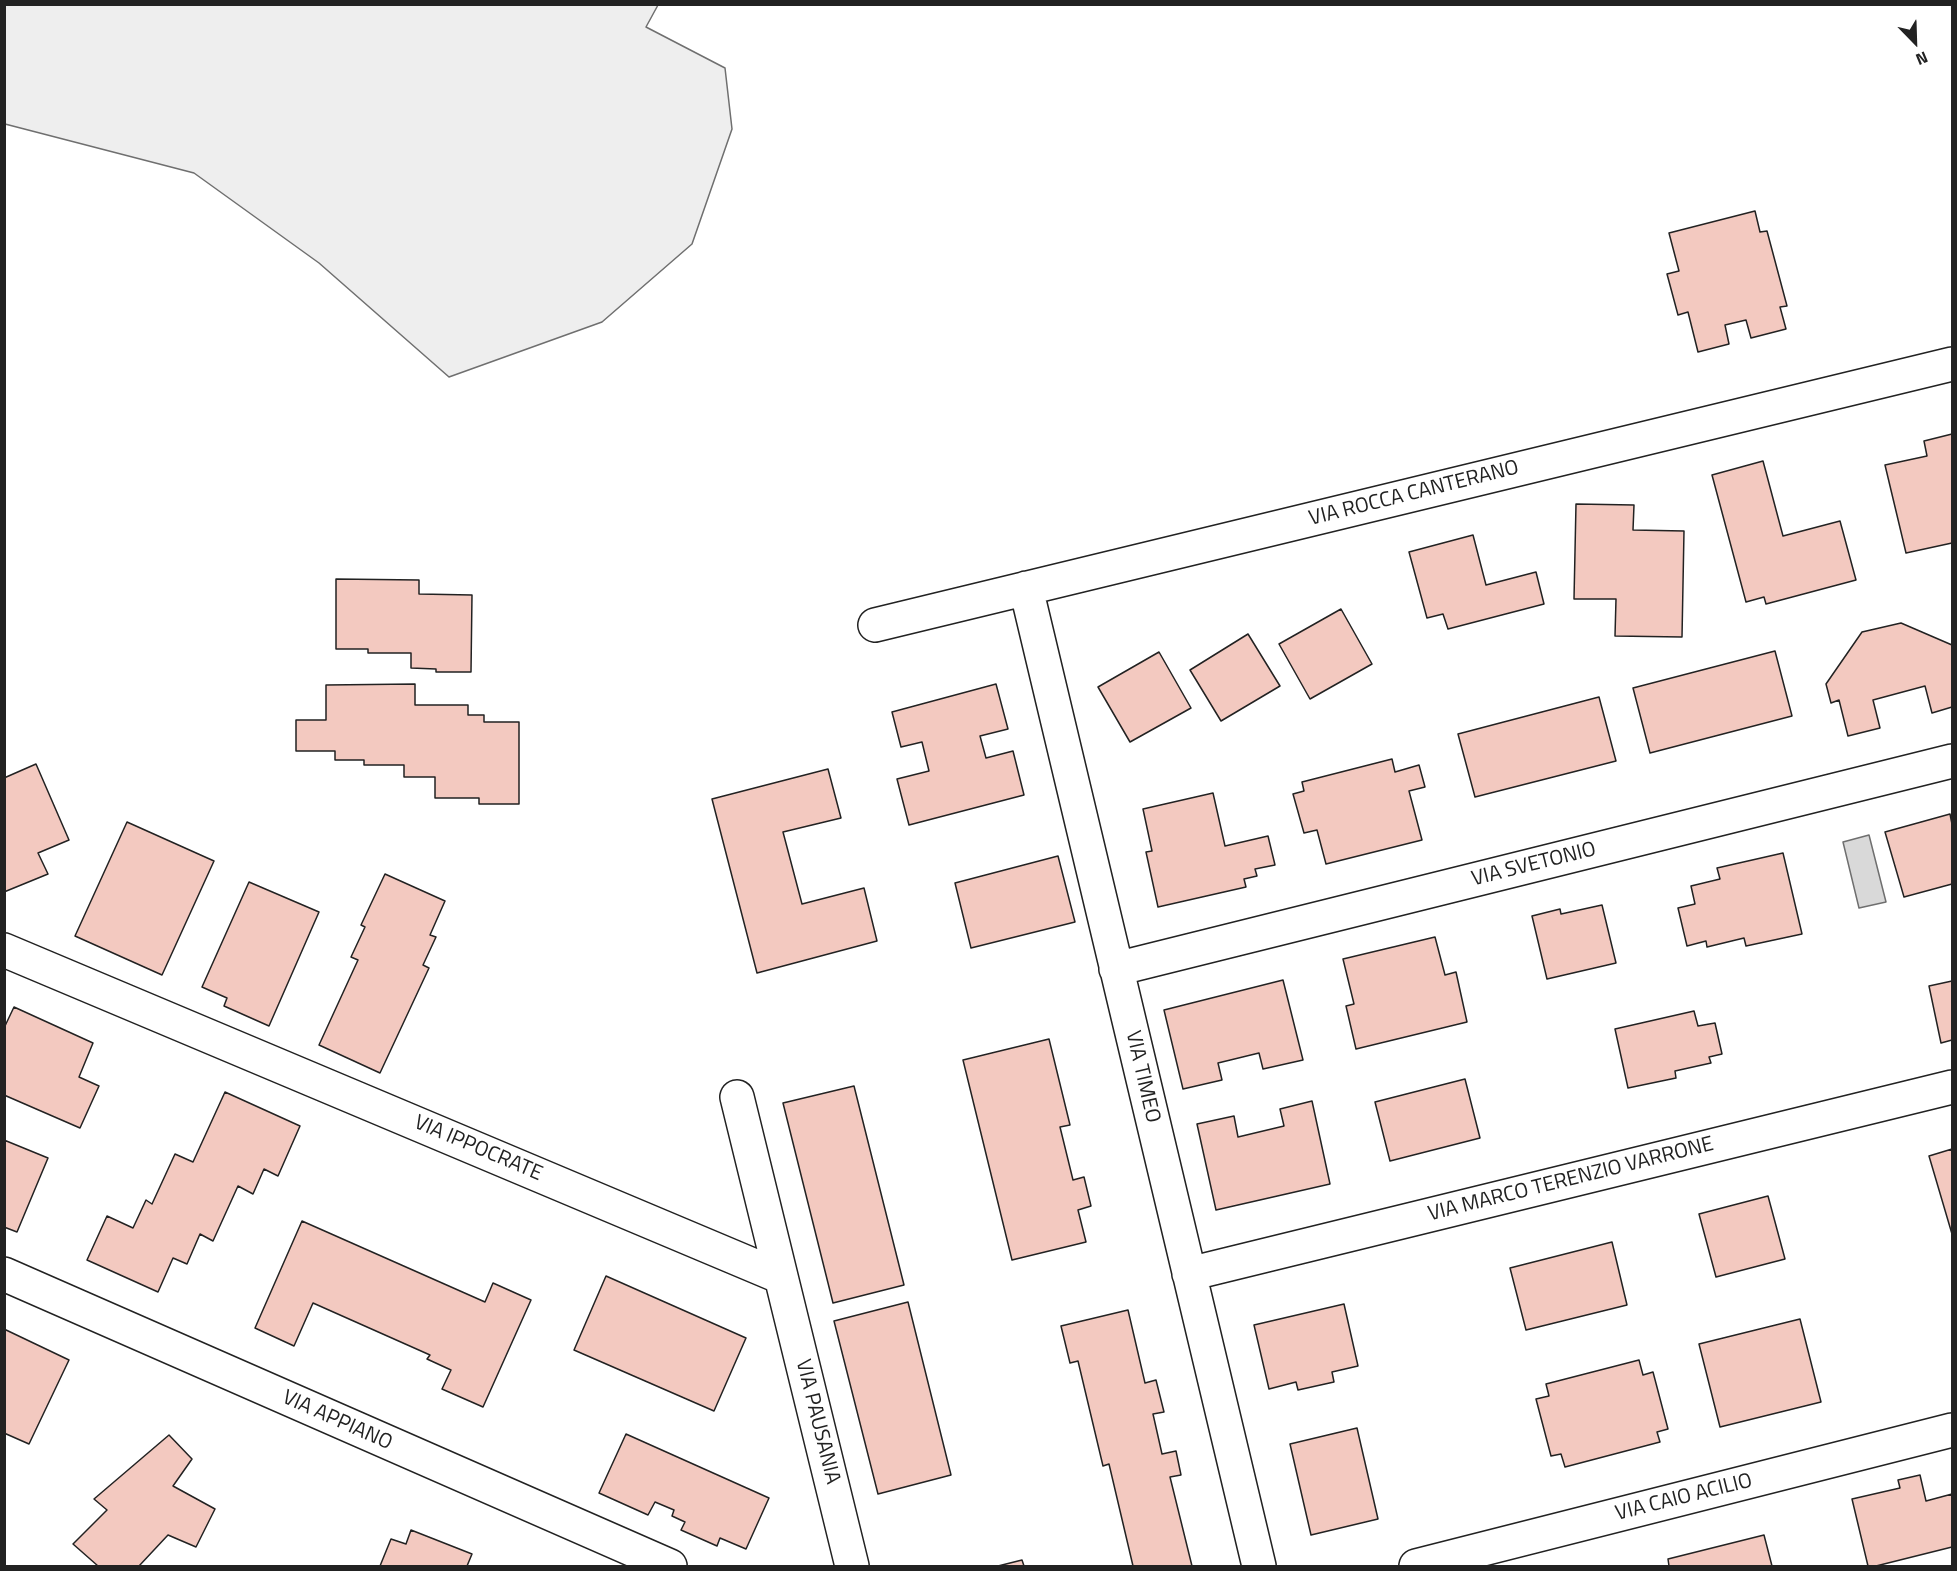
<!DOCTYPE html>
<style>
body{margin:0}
#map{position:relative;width:1957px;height:1571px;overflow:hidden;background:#fff;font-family:"Titillium Web",sans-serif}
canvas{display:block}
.frame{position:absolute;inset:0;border:6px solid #222;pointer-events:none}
.north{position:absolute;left:1885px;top:12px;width:60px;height:60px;-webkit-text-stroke:4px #fff;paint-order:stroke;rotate:157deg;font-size:16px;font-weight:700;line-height:24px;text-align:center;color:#222}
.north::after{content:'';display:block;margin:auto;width:21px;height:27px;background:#222;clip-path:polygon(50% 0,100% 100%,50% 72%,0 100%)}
</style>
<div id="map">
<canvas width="1957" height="1571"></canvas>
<div class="frame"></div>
<div class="north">N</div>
</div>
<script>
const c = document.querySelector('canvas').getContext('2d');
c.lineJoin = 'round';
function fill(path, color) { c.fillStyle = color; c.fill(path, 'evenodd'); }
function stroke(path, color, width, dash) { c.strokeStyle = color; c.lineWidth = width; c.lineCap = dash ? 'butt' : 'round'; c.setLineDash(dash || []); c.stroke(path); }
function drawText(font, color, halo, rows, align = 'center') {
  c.font = font + ' "Titillium Web",sans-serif'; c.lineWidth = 4.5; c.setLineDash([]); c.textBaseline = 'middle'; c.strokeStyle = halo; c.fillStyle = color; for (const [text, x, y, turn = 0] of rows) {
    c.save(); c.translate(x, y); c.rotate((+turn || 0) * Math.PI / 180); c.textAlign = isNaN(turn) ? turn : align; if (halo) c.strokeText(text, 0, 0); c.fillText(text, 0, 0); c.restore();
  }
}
const green = new Path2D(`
 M4,5H658L646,27L725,68L732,129L692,244L602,322L449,377L319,263L194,173L5,124Z`);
const water = new Path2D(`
 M1869,835L1886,902L1859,908L1843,842Z`);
const building = new Path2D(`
 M1755,211L1760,232L1767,231L1787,306L1780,307L1786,329L1751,338L1746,320L1725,325L1729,344L1698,352L1688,312L1678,315L1667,274L1679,271L1669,233Z
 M1952,434V543L1906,553L1885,465L1927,456L1924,441Z
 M1763,461L1783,536L1840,521L1856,580L1766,604L1764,597L1746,602L1712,475Z
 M1576,504L1634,505L1633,530L1684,531L1682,637L1615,636L1616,599H1574Z
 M1473,535L1486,585L1536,572L1544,604L1448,629L1443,614L1427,618L1409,552Z
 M336,579L419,580V594L472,595L471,672H436V669L411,668V653H368V649H336Z
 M1341,609L1372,664L1310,699L1279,644Z
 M1901,623L1952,645V707L1932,713L1925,686L1873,700L1880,728L1848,736L1839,700L1831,703L1826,684L1862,632Z
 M1248,634L1280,686L1221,721L1190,670Z
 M1775,651L1792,716L1650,753L1633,688Z
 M1159,652L1191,708L1130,742L1098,687Z
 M415,684V705H468V715H484V722H519V804H479V798H435V777H404V765H364V760H335V751H296V720H326V685Z
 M996,684L1008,729L980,736L986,758L1013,751L1024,795L909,825L897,779L929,771L922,742L901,747L892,712Z
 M1599,697L1616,761L1475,797L1458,734Z
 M1392,759L1395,772L1419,765L1425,787L1409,791L1422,840L1326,864L1317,830L1304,833L1293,794L1304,791L1302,782Z
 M36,764L69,840L38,853L48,874L4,892V778Z
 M828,769L841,818L783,832L802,904L864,888L877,941L757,973L712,799Z
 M1213,793L1225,846L1268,836L1275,865L1255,869L1257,876L1244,879L1246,887L1158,907L1146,852L1152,851L1143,809Z
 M1950,814L1952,824V884L1904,897L1885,832Z
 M127,822L214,861L162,975L75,936Z
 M1783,853L1802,934L1746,946L1744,938L1707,947L1706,941L1687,946L1678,908L1695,904L1691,886L1720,879L1717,868Z
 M1058,856L1075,922L971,948L955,883Z
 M385,874L445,901L430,935L436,937L423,965L429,968L380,1073L319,1045L358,960L351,957L365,927L361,925Z
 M249,882L319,912L269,1026L224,1006L227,998L202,987Z
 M1602,905L1616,963L1547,979L1532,916L1560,909L1561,914Z
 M1435,937L1445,975L1456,972L1467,1022L1356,1049L1346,1006L1354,1004L1343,959Z
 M1283,980L1303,1060L1263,1069L1259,1053L1218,1063L1222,1080L1183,1089L1164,1010Z
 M1952,981V1040L1941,1043L1929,986Z
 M14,1007L93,1043L79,1077L99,1086L80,1128L4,1095V1028Z
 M1694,1011L1698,1026L1715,1023L1722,1054L1709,1057L1711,1063L1675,1071L1676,1078L1628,1088L1615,1029Z
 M1049,1039L1070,1125L1060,1127L1073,1180L1084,1177L1091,1206L1078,1210L1086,1242L1012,1260L963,1060Z
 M1465,1079L1480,1138L1390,1161L1375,1102Z
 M854,1086L904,1285L833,1303L783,1103Z
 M225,1092L300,1126L278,1176L264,1169L253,1194L238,1186L213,1241L200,1234L187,1264L173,1258L158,1292L87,1260L107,1216L133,1228L146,1200L152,1204L175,1154L193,1162Z
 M1312,1101L1330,1184L1216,1210L1197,1124L1234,1116L1238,1137L1284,1126L1280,1109Z
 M4,1140L48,1158L17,1232L4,1227Z
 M1952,1149V1234L1929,1156Z
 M1768,1196L1785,1259L1716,1277L1699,1214Z
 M302,1221L485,1302L493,1283L531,1300L483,1407L442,1389L451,1370L427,1359L430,1355L313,1303L294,1346L255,1328Z
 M1612,1242L1627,1305L1526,1330L1510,1268Z
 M606,1276L746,1338L714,1411L574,1350Z
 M908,1302L951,1475L878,1494L834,1321Z
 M1344,1304L1358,1366L1332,1372L1334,1382L1298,1390L1296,1382L1269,1389L1254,1325Z
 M1128,1310L1145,1383L1156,1380L1164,1412L1153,1414L1162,1454L1176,1451L1181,1475L1170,1477L1192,1566H1133L1109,1464L1103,1466L1078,1361L1070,1363L1061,1326Z
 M1800,1319L1821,1402L1720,1427L1699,1344Z
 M4,1329L69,1360L29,1444L4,1433Z
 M1639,1360L1643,1375L1653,1372L1668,1429L1657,1432L1660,1442L1565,1467L1561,1454L1551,1456L1536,1399L1549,1396L1546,1384Z
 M1357,1428L1378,1519L1311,1535L1290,1444Z
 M626,1434L769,1498L746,1549L720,1538L717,1546L681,1530L685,1522L672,1516L674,1510L655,1502L648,1515L599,1493Z
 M169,1435L192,1459L173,1486L215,1509L196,1547L168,1535L139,1566H98L73,1544L107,1510L94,1499Z
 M1920,1475L1926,1501L1952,1494V1547L1876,1566H1868L1852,1499L1900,1488L1898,1480Z
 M411,1530L472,1554L467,1566H380L391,1539L406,1544Z
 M1764,1535L1772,1566H1669L1668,1559Z
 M1022,1560L1024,1566H998Z`);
const minor = new Path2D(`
 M1026,588L1259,1566
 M875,625L1952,364
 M4,950L781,1277
 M1116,969L1952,761
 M737,1097L852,1566
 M4,1274L670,1566
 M1189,1274L1952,1087
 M1416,1566L1952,1430`);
const streetNames = [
 ["VIA ROCCA CANTERANO",1414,494,-14],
 ["VIA SVETONIO",1534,865,-14],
 ["VIA TIMEO",1142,1077,77],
 ["VIA IPPOCRATE",478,1149,23],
 ["VIA MARCO TERENZIO VARRONE",1571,1180,-14],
 ["VIA APPIANO",337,1421,24],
 ["VIA PAUSANIA",817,1422,76],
 ["VIA CAIO ACILIO",1684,1498,-14]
];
fill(green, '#eee');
stroke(green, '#6f6f6f', 1.5);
fill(water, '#d9d9d9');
stroke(water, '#6f6f6f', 1.5);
fill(building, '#f3c9c0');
stroke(building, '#222', 1.5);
stroke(minor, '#222', 36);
stroke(minor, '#fff', 33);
drawText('21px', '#222', '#fff', streetNames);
</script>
